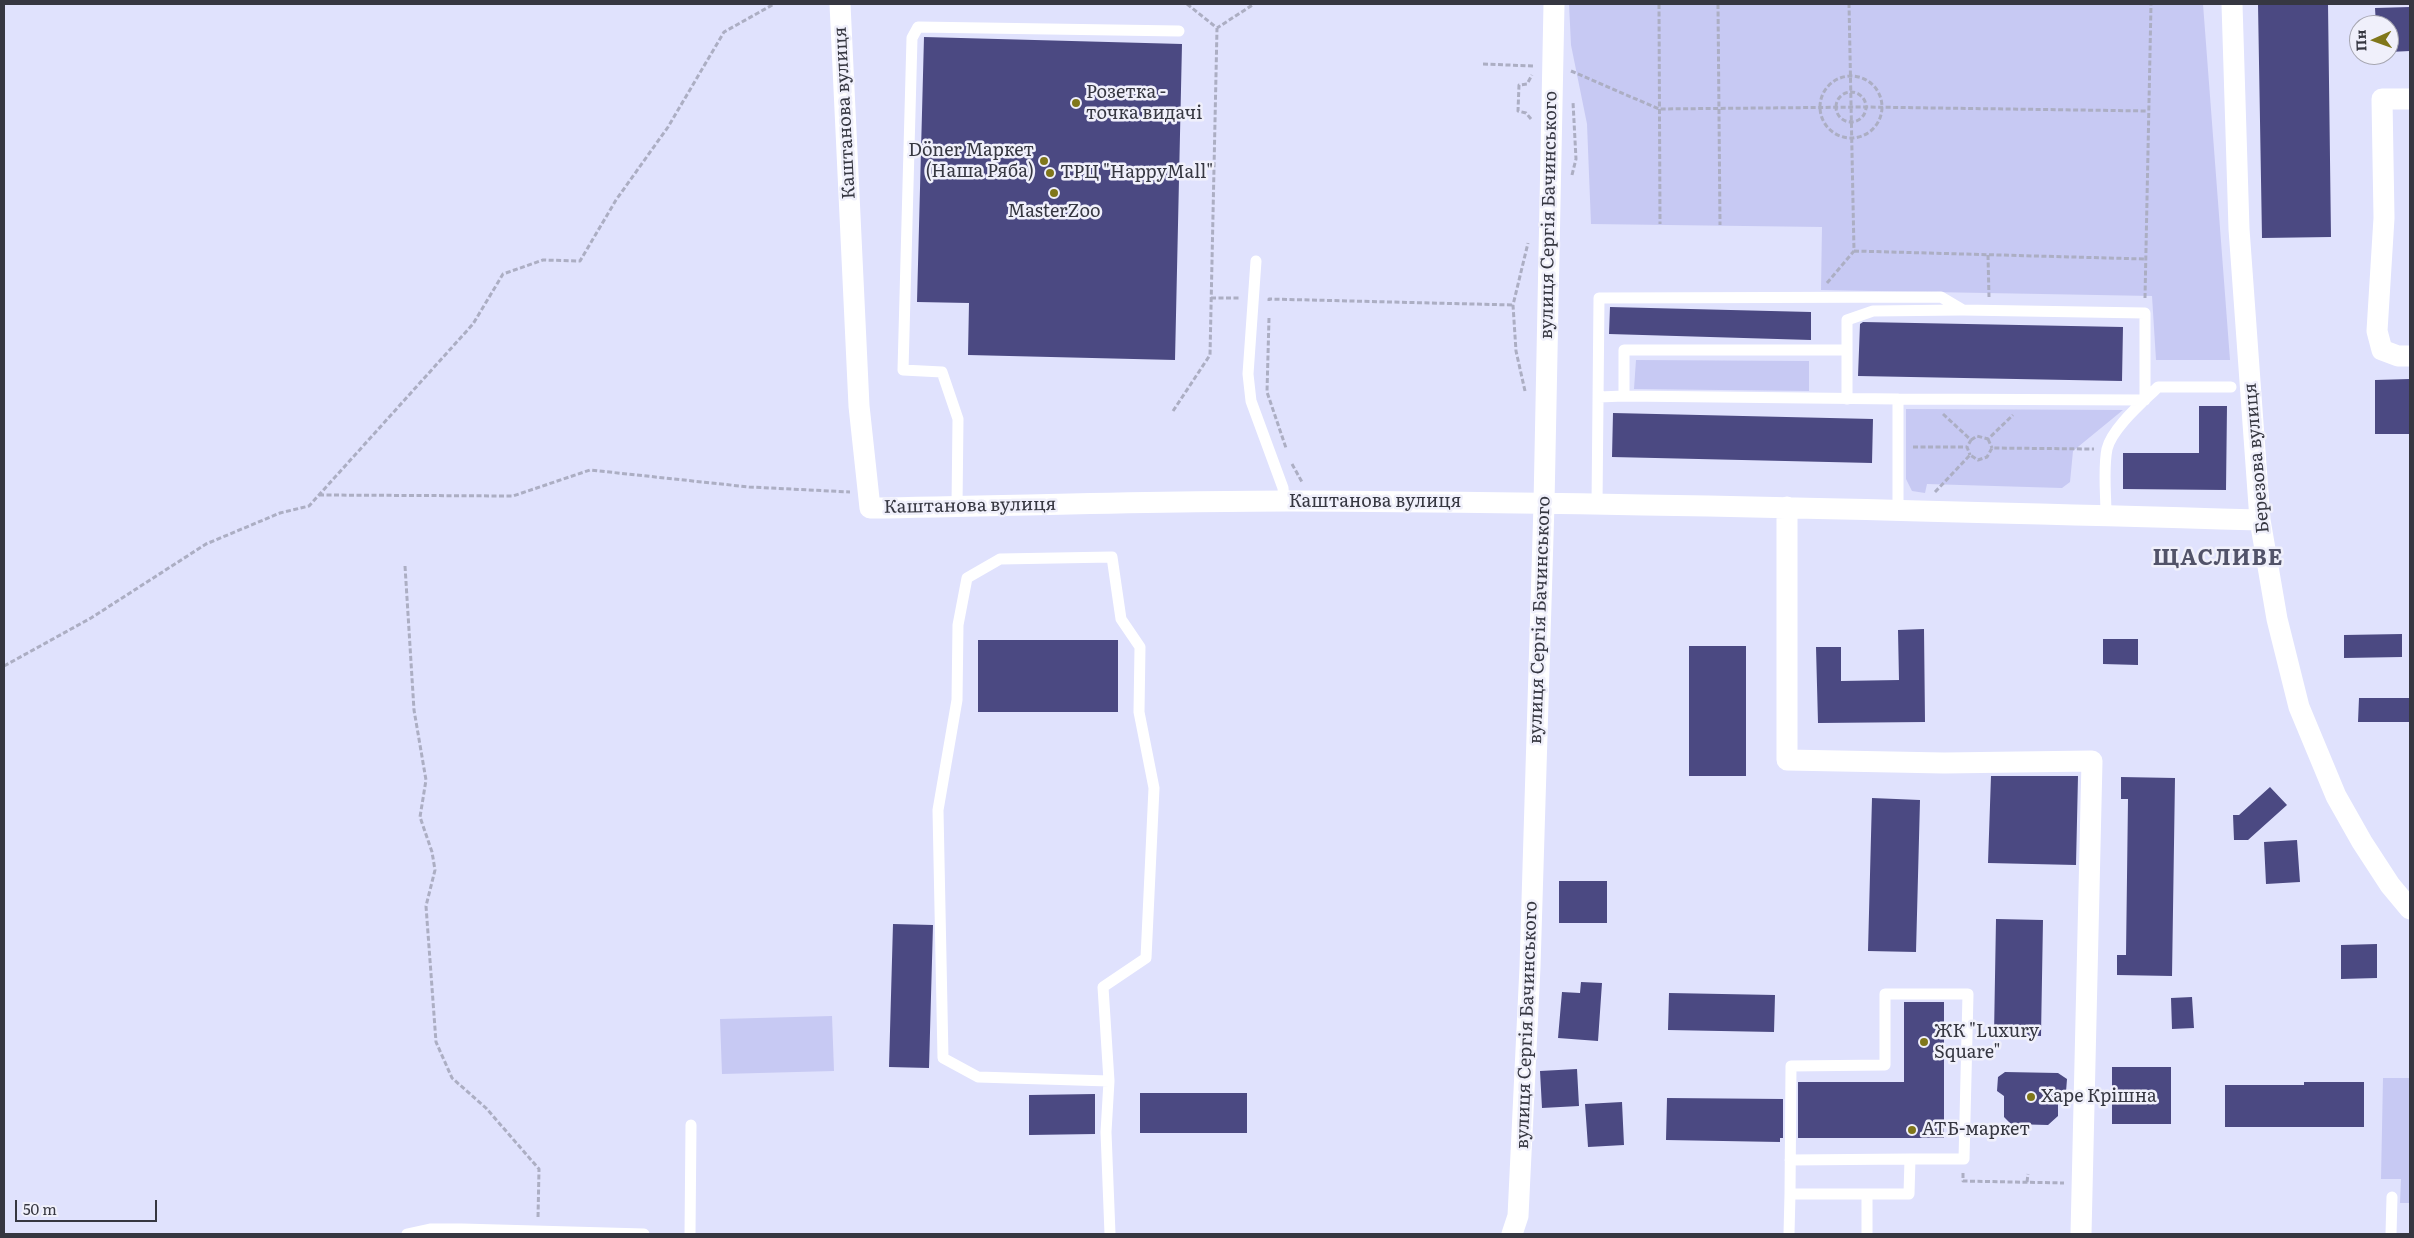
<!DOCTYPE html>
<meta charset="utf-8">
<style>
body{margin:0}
#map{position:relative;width:2414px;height:1238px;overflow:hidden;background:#e0e2fd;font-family:Literata,serif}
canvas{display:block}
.frame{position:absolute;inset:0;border:5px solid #363741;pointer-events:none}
.north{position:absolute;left:2349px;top:15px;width:50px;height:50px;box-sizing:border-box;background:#f0f0fb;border:1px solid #a6a6b1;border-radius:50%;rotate:268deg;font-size:14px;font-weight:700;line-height:20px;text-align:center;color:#363741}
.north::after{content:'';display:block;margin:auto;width:18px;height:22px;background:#80771b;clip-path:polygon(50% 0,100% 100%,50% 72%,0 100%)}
.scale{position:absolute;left:15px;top:1200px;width:142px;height:22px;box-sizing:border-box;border:2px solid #363741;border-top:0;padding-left:6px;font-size:15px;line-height:18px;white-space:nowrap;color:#363741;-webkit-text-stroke:4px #f0f0fb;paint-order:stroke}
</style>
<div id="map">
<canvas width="2414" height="1238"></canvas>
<div class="frame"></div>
<div class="north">Пн</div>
<div class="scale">50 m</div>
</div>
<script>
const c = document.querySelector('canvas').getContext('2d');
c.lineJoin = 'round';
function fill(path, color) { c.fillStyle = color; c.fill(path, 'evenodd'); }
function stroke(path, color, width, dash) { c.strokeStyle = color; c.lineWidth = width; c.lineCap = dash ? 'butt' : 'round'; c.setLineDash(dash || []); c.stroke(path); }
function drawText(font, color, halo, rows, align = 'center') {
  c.font = font + ' Literata,serif'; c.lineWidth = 5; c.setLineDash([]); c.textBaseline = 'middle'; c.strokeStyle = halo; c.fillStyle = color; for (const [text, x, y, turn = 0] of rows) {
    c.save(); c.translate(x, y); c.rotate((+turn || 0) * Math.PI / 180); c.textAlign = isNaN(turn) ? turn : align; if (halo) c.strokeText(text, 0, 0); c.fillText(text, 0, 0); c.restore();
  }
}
const green = new Path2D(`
 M1569,4H2203L2230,360H2156L2152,296L1821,290L1822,227L1591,224L1587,124L1571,45Z
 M1636,360L1809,361V391L1634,389Z
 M1906,409L2123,410L2073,451L2070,482L2062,488L1927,484L1925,493L1912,491L1906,479Z
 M832,1016L834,1071L722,1074L720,1019Z
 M2383,1078H2410V1203H2400L2401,1179H2381Z`);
const building = new Path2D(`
 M2258,4H2328L2331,237L2262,238Z
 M2410,7V51L2389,52V25H2376L2375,8Z
 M924,37L1182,44L1175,360L968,355L969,303L917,302Z
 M1610,307L1811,312V340L1609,334Z
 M1863,322L2123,327L2122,381L1858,376L1860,324Z
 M2410,379V434H2375V380Z
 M2199,406H2227L2226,490L2123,489V453H2199Z
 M1613,413L1873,419L1872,463L1612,457Z
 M1924,629L1925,722L1818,723L1816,647H1841V681L1899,680L1898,630Z
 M2402,634V657L2344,658V635Z
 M2103,639H2138V665L2103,664Z
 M978,640H1118V712H978Z
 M1689,646H1746V776H1689Z
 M2359,698H2410V722H2358Z
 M1991,776H2078L2076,865L1988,863Z
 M2121,777L2175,778L2172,976L2117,975V955H2126L2128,799H2121Z
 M2270,787L2287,805L2248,840H2234L2233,815H2239Z
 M1872,798L1920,800L1916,952L1868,951Z
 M2297,840L2300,882L2266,884L2264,842Z
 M1559,881H1607V923H1559Z
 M1996,919L2043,920L2041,1036L1994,1035Z
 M893,924L933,925L929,1068L889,1067Z
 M2377,944V978L2341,979V945Z
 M1581,982L1602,983L1598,1041L1558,1038L1562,992L1580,993Z
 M1669,993L1775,995L1774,1032L1668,1030Z
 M2192,997L2194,1028L2172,1029L2171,998Z
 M1904,1002H1944V1138H1798V1082H1904Z
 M2112,1067H2171V1124H2112Z
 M1577,1069L1579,1106L1542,1108L1540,1071Z
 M2005,1072L2058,1073L2067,1079L2066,1092L2058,1098V1116L2048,1125L2011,1124L2004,1117V1096L1997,1091L1998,1077Z
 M2304,1082H2364V1127H2225V1085H2304Z
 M1140,1093H1247V1133H1140Z
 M1095,1094V1134L1029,1135V1095Z
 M1667,1098L1783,1099V1138H1780V1142L1666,1140Z
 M1622,1102L1624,1145L1588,1147L1585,1104Z`);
const path = new Path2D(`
 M1187,4L1217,28L1254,4
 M1659,4L1660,224
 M1718,4L1720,225
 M1483,64L1533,66
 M1571,71L1659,109L1866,107L2148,111
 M1820 107a31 31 0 1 1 62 0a31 31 0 1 1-62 0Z
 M1836 107a15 15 0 1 1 30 0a15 15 0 1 1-30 0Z
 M1531,119L1526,113L1518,111L1519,85L1527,84L1532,75
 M1572,175L1576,159L1573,102
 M1854,251L2145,259
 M1988,255L1989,297
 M1827,283L1854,251L1849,4
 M1211,298H1239
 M2145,298L2151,4
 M1269,301V299L1513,305
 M1269,318L1267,392L1286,448
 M1525,391L1516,351L1513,305L1528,243
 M1173,411L1210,355L1217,28
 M1943,414L1971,440L1967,447L1970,455
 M1988,439L1992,448
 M1971,440L1977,436L1988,439L2013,415
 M1913,447H1967
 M1292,464L1302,482
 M1935,492L1970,455L1978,460L1987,457L1992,448L2094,449
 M319,495L513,496L590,470L749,487L850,492
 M405,566L414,710L426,780L420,817L432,852L435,870L426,906L436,1042L452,1078L486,1108L539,1169L538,1218
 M4,666L91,618L206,544L280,513L309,506L473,324L503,274L543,260L580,261L616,200L668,127L724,32L774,4
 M1963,1173V1181L2064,1183
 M2027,1182L2028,1174`);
const lane = new Path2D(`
 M1256,261L1248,374L1251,401L1283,488L1284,501
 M1624,396L1898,399
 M1599,397L1624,396V350H1847
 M1847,399V320L1873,311L1962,310
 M1597,505L1599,298L1941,297L1963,310L2145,313V400L1898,399V509
 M957,506L958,419L942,372L903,370L912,38L918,27L1179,31
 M2106,515C2106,495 2103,468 2107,449C2112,428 2143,402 2158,387H2231
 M1109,1081L978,1077L943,1058L938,810L957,700L958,625L967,578L1000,559L1112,557L1121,619L1140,647L1139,712L1154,788L1146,958L1103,987L1109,1081L1106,1132L1110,1234
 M1790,1160L1910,1159L1909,1194H1867
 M407,1234L430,1229H462L644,1234
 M690,1234L691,1125
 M1789,1234L1790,1194
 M1867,1234V1194H1790L1791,1066L1885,1065V994H1968L1964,1159H1910
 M2391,1234L2392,1197`);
const street = new Path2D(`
 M840,4L859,406L870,508C1010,506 1150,501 1289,501C1613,502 1937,511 2260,520
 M2232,4L2239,229L2260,520L2277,619L2299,707L2336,796L2362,842L2390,885L2410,909
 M2410,99H2382L2384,218L2377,331L2382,350L2398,356H2410
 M1787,507V760L1944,763L2092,761L2081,1234
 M1512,1234L1518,1216L1530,967L1544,504L1554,4`);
const markers = [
 [1076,103,5,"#80771b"],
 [1044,161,5,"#80771b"],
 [1050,173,5,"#80771b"],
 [1054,193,5,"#80771b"],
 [1924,1042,5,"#80771b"],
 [2031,1097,5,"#80771b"],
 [1912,1130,5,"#80771b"]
];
const poiNames = [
 ["Розетка -",1086,93],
 ["точка видачі",1086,114],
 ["Döner Maркет",1034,151,"right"],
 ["(Наша Ряба)",1034,172,"right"],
 ["ТРЦ \"HappyMall\"",1060,173],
 ["MasterZoo",1054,212,"center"],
 ["ЖК \"Luxury",1934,1032],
 ["Square\"",1934,1053],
 ["Харе Крішна",2041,1097],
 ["АТБ-маркет",1922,1130]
];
const streetNames = [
 ["Каштанова вулиця",845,113,-93],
 ["вулиця Сергія Бачинського",1549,215,-89],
 ["Березова вулиця",2257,458,-95],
 ["Каштанова вулиця",1375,502],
 ["Каштанова вулиця",970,506,-1],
 ["вулиця Сергія Бачинського",1540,620,-88],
 ["вулиця Сергія Бачинського",1527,1025,-88]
];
const districtNames = [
 ["ЩАСЛИВЕ",2218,559]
];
fill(green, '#c7c9f3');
fill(building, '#4b4982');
stroke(path, '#acaec3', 3, [5, 2.5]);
stroke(lane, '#fff', 11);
stroke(street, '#fff', 21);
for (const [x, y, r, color] of markers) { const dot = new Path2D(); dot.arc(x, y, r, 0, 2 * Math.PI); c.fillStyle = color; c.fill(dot); stroke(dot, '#f0f0fb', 2); }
drawText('18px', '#363741', '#f0f0fb', poiNames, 'left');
drawText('18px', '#363741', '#f0f0fb', streetNames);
c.letterSpacing = '1px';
drawText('bold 22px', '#525369', '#f0f0fb', districtNames);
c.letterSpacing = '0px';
</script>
